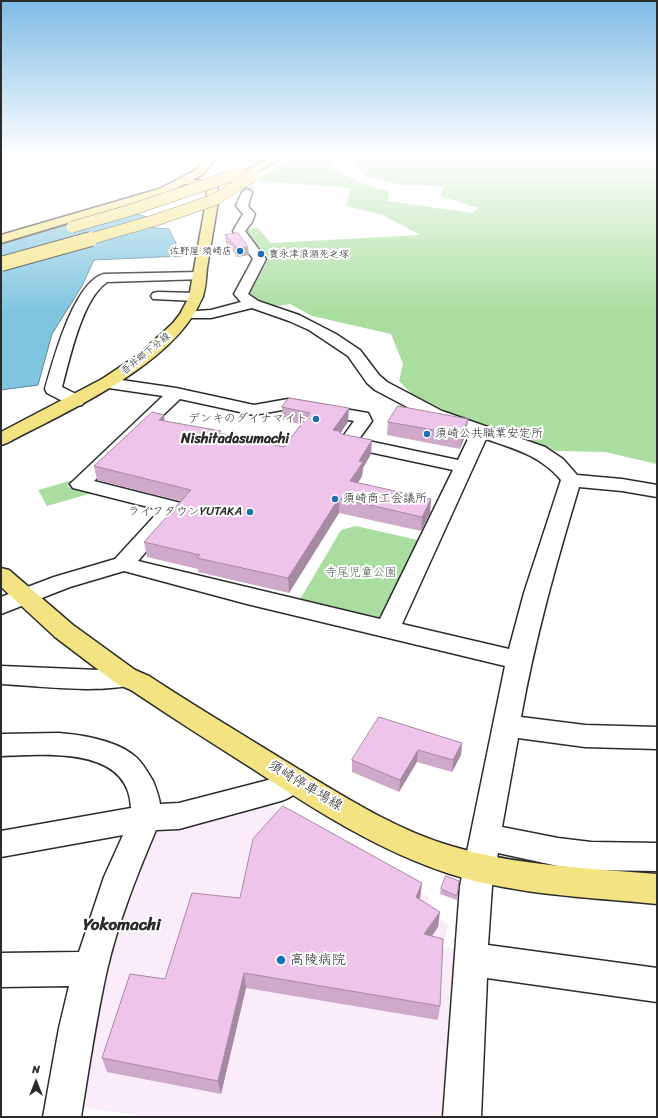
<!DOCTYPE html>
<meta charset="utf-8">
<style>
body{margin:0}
#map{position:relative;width:658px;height:1118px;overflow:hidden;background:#fff;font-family:Sriracha,sans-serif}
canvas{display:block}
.frame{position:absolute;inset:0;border:2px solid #2b2b2b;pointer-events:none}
.north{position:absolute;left:16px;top:1062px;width:40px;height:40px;-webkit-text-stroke:3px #fff;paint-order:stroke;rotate:0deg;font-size:11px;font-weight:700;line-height:16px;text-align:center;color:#2b2b2b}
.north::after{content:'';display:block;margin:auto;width:14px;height:18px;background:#2b2b2b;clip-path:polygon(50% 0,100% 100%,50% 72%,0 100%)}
</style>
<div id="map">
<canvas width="658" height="1118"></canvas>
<div class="frame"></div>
<div class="north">N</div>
</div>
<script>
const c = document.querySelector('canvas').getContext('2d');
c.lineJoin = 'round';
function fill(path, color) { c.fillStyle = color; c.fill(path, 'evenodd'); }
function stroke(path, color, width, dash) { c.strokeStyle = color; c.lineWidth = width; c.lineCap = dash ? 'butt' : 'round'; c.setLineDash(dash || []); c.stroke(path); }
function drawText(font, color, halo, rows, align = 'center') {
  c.font = font + ' Sriracha,"Klee One",sans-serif'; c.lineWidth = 4; c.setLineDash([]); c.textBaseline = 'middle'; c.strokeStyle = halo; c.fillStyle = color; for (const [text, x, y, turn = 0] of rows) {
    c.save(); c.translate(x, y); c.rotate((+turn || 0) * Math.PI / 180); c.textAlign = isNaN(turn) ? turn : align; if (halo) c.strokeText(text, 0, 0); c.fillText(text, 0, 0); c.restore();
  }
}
const built = new Path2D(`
 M262,801L429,897L426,912L448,924L443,947L457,949L450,1023V1117H150L79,1107L104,971L151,829L233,817Z`);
const green = new Path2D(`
 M299,155H338L333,158L334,170L371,187L389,191L388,201L472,213L478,208L440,196L444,186L402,185L366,176L353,162L367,155H657V464L605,452L556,451L532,441L469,422L413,395L399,381L403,364L391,334L312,316L290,304C273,307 262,307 250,293L269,258L244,229L258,228L271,243L421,235L380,214L346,206L351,188L259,181L257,178Z
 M73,480L67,487L96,492L47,506L38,490Z
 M356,526L418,540L386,616L376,618L299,601L341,530Z`);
const water = new Path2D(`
 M122,209L152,219L146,227L169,229L182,256L94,260L82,286L52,334L38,385L1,390V245Z`);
const minorTunnel = new Path2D(`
 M247,192L255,161`);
const minor = new Path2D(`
 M13,155H31C27,159 17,159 13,155Z
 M231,155H253L261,159L256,162Z
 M247,189L252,192L248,206L255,214L252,222L245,231L266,259L248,294L258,301L299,315L336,334L360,350L379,375L387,382L442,411L545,447L563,459L577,475L622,479L657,485V497L622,491L579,487C556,564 535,638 521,717L585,725L657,727V749L585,747L518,738L502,827L558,838L591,842L657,843V871L591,870L558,866L498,853L492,886L488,945L657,968V1002L487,978L481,1117H443L460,886L505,666L247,604L124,571L70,587L1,614V597L54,577L115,559L160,510L73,488L70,484L163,396L102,387L100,383L102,379L108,378L176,388L254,405L288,399L362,412L368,413L372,421L359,439L458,460L471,433L430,419L375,390L367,383L348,356L309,330L289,321L252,308L211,318H182L180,315L182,312L211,310L241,302L234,294L253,259L233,231L243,214L236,206L242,192ZM180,399L254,415L288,409L354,421L339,442L341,446L453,470L380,619L138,561L184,507L181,503L94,481ZM486,439C515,449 541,456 561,480L524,593L509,649L402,624Z
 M199,272L204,273L206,276L204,279L107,282C82,299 70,358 62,387L82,397L85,401L82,405L76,406L70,405L47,393L45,389C53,361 74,281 104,274Z
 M158,292L196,293L201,294L203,297L201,300L196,301L153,299L151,296L153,293Z
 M1,666L99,670L126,668L135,670L139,677L135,684C100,694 39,686 1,684Z
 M59,733C83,735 119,741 137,758C143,764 149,774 153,781C156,789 159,796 160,804L179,803L272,779C283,769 287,766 302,771L306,779C300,791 293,797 281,801L179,829L156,830C137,875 118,922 107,970C96,1019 89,1068 81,1117H43L59,1028L69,986L1,987V953L79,952L104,877L123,835L1,857V831L131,808C129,745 44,755 1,756V734Z`);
const major = new Path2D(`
 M185,178L213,183L217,187L219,196C215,220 211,244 207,268C206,278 206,290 202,298C176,364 67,411 7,443L1,445V432L102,379L138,355L173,323L180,314L189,297L207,196L206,188L181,183L180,181Z
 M1,568L9,570L73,625L135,670L149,676C199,709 250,739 300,770C348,799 397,830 451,846C517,866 588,868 657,874V904C588,897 516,895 450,874C379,851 315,810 253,769C212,743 171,717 131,690L117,684L55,637L1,587Z`);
const highway = new Path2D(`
 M209,155H220L202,175L167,193L1,243V235L159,189L194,171Z
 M277,155H291L250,175L246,176L241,173Z`);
const highwayBridgeFar1 = new Path2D(`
 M72,227L128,211L240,173
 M87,240L156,220L214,200L254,175`);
const highwayBridge = new Path2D(`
 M1,264L91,239`);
const wall = new Path2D(`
 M225,235L249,255L237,257L226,243Z
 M289,398L348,422L340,433L371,454L363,468L362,476L358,483L431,499L430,513L421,531L339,513L289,593L198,572V569L147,557L144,542L181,501L97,480L94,466L165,421L221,434L284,447L301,424L283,421L282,407Z
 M468,419L466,433L460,449L387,435L388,422Z
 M462,743L461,755L452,772L417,762L399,792L352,772V760Z
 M459,881L457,900L440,894L441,889Z
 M422,883L420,899L438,927L432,936L440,1006L438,1020L246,988L221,1094L107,1072L102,1058L165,979L240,898Z`);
const shadedWall = new Path2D(`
 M248,247L249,255L237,257V248Z
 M349,408L348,422L333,444V430Z
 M164,415L166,429L159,420Z
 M468,419L466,433L460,449L462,435Z
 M372,440L371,454L363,468L362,476L350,495V481L359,461Z
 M339,498V513L289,593L288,578Z
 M431,499L430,513L421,531L422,517Z
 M462,743L461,755L452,772L453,760Z
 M418,750L417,762L399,792L400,780Z
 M422,883L420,898L415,912L416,897Z
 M440,912L438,927L423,949L424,934Z
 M244,973L246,988L221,1094L218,1081Z`);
const building = new Path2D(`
 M238,233L248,247L237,248L225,235Z
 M289,398L349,408L333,430L339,431L341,434L372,440L359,461L363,462L350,481L431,499L422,517L339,498L288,578L197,558L200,555L144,542L191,490L94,466L152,412L164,415L159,420L221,431L218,433L284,447L310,413L282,407Z
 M398,406L468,419L462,435L388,422Z
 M379,717L462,743L453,760L418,750L400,780L352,760Z
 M283,806L422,883L416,897L440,912L424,934L443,939L440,1006L244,973L218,1081L102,1058L130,974L165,979L192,893L240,898L253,839Z
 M446,876L459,881L457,896L441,889Z`);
const markers = [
 [240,251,4,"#1f6fb2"],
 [261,254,4,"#1f6fb2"],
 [316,419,4,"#1f6fb2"],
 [427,434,4,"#1f6fb2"],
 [335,499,4,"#1f6fb2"],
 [250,512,4,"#1f6fb2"],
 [281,960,5,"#1f6fb2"]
];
const farPoinames = [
 ["佐野屋 須崎店",232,251],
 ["寶永津浪溺死之塚",269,254,"left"]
];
const farStreetnames = [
 ["吾井郷下分線",146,354,-39]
];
const poiNames = [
 ["デンキのダイナマイト",308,419],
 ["須崎公共職業安定所",435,434,"left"],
 ["須崎商工会議所",343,499,"left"],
 ["ライフタウンYUTAKA",242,512]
];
const parkNames = [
 ["寺尾児童公園",361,573]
];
const quarterNames = [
 ["Nishitadasumachi",235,439]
];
const nearStreetnames = [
 ["須崎停車場線",305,786,31]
];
const nearPoinames = [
 ["高陵病院",290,960]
];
const nearQuarternames = [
 ["Yokomachi",122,926]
];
fill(built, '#faedf9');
fill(green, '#aadea0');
fill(water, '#7fc5e0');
stroke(water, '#5d8798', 1);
stroke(minorTunnel, '#d5d5d5', 11, [11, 5.5]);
stroke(minor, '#2b2b2b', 3);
stroke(major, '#2b2b2b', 3);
stroke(highway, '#2b2b2b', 3);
fill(minor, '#fff');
fill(major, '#f4e382');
fill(highway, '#f4e382');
stroke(highwayBridgeFar1, '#2b2b2b', 12, []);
stroke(highwayBridge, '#2b2b2b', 16, []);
stroke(highwayBridgeFar1, '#f4e382', 11);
stroke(highwayBridge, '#f4e382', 14);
fill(wall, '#cea9ca');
fill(shadedWall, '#a789a4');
fill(building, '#efc4eb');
stroke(building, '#a789a4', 1);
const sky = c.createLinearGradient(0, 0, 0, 312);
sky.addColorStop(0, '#7ebbe5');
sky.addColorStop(0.5, '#fff');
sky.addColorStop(1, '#ffffff00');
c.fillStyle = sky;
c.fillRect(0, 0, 658, 312);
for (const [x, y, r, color] of markers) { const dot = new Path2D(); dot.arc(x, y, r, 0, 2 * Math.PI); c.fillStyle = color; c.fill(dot); stroke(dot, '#fff', 1.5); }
drawText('10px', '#2b2b2b', '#fff', farPoinames, 'right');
drawText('10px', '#2b2b2b', '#fff', farStreetnames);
drawText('12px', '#2b2b2b', '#fff', poiNames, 'right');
drawText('12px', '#51614e', '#fff', parkNames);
drawText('bold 14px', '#2b2b2b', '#fff', quarterNames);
drawText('14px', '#2b2b2b', '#fff', nearStreetnames);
drawText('14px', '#2b2b2b', '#fff', nearPoinames, 'left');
drawText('bold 17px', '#2b2b2b', '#fff', nearQuarternames);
</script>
